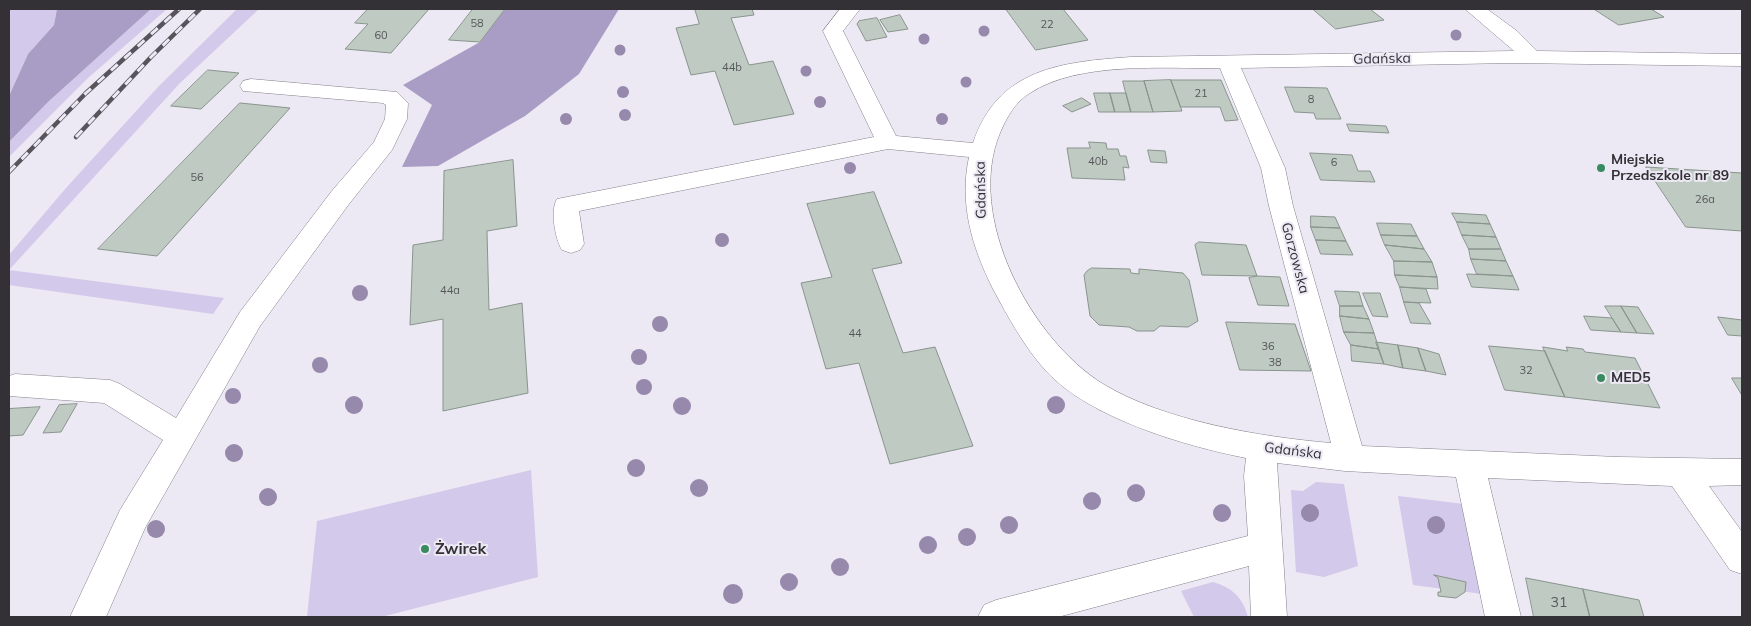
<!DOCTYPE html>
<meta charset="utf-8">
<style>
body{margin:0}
#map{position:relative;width:1751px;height:626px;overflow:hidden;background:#ece8f4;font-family:Mulish,sans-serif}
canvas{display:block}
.frame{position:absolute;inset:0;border:10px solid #333136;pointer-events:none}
</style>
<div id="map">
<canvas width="1751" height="626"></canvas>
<div class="frame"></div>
</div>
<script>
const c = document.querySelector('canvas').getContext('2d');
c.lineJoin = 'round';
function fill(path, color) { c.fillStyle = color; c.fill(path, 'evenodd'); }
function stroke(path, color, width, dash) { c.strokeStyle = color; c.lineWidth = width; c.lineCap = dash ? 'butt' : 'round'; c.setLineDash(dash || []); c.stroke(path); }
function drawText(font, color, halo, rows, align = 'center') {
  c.font = font + ' Mulish,sans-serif'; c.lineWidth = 4; c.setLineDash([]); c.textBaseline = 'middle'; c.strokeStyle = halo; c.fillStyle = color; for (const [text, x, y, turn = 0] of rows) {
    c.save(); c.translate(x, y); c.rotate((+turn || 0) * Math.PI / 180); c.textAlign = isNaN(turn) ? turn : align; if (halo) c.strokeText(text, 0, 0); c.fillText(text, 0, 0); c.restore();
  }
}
const green = new Path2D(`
 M9,9H57L54,25L28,54L9,96Z
 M151,9H167L88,78L9,157V142L48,102Z
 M237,9H259L180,83L9,270L224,298L213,314L9,285V255L66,188L159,86Z
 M531,470L538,577L381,617H307L317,521Z
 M1316,482L1344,484L1358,566L1324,577L1296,572L1291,490L1303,491Z
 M1398,496L1464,504L1483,594L1413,585Z
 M1213,582C1232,587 1243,598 1248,617H1194L1181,591Z`);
const forest = new Path2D(`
 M57,9H151L48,102L9,142V96L28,54L54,25Z
 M505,9H619L579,74L525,116L438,166L402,167L432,105L403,85L480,42Z`);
const building = new Path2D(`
 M368,9H429L391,53L345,49L368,24L355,23Z
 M473,9H505L480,42L449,40Z
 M695,9H752L754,15L731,18L749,65L773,61L794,114L734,125L715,71L691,75L676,28L699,24Z
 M1006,9H1063L1088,40L1036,50Z
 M1313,9H1370L1384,20L1336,29Z
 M1594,9H1651L1664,17L1619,25Z
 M900,15L908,29L888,32L880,20Z
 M877,18L887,37L866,41L857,24L859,21Z
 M208,70L239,73L201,109L171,106Z
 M1171,80H1221L1238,120L1225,121L1220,107H1181Z
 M1171,80L1182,111L1153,112L1144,81Z
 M1123,81H1144L1153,112H1131Z
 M1285,87L1327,88L1341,119H1316L1314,113L1295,112Z
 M1094,93H1110L1115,112H1099Z
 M1110,93H1126L1131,112H1115Z
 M1082,98L1091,104L1072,112L1063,106Z
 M240,103L290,108L157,256L98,249Z
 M1347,124L1386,126L1389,133L1350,131Z
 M1089,142L1106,143L1107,149H1118L1120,156H1126L1129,168L1123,167L1125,180L1072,178L1067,148H1090Z
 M1148,150L1165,151L1167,163L1151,162Z
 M1310,153L1352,155L1358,171H1370L1375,182L1321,180Z
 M513,160L517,226L487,231L489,310L522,303L528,393L443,411V319L410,325L413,245L443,240L444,171Z
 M1646,167L1742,173V231L1686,227Z
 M874,192L902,263L872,269L903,353L935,347L973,446L890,464L859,363L826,369L801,283L832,277L807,204Z
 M1452,213L1486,215L1490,224L1457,222Z
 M1311,216L1335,217L1340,228L1311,227Z
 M1457,222L1490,224L1496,237L1462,235Z
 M1377,223L1411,224L1417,236L1381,235Z
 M1311,227L1340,228L1346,241L1316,240Z
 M1381,235L1417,236L1424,249L1385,245Z
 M1462,235L1496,237L1501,249H1469Z
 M1316,240L1346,241L1353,255L1321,254Z
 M1199,242L1246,245L1257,276L1202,275L1195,245Z
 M1385,245L1424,249L1432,262L1394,261Z
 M1469,249H1501L1506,261L1471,259Z
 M1471,259L1506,261L1513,276L1477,274Z
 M1394,261L1432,262L1437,277L1395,275Z
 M1092,268L1130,269L1131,273L1139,274V269L1183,273L1189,280L1198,321L1188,327L1160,326L1154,331H1137L1129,327L1099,325L1090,316L1084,275L1087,271Z
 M1467,274L1513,276L1519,290L1472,287Z
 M1395,275L1437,277L1438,289L1400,287Z
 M1257,276L1280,277L1289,306L1258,305L1249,278Z
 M1400,287L1426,289L1431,303L1404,302Z
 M1335,291L1359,292L1363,306H1340Z
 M1363,293H1380L1388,317L1373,316Z
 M1404,302L1419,303L1431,324L1411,323Z
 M1340,306H1363L1369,319L1340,316Z
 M1605,306H1621L1637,333L1621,332Z
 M1621,306L1638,307L1654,334L1637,333Z
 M1340,316L1369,319L1374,333L1344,332Z
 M1584,316L1612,318L1621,332L1591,330Z
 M1718,317L1742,320V336L1728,335Z
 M1226,322L1295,324L1311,371L1240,370Z
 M1344,332L1374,333L1379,349L1351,345Z
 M1376,342L1398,345L1403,368L1384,364Z
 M1351,345L1379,349L1384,364L1352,361Z
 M1398,345L1418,348L1426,371L1403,368Z
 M1489,346L1545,351L1565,397L1505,390Z
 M1543,347L1568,351L1566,347L1583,349L1585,352L1635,358L1660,408L1565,397Z
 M1418,348L1439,354L1446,375L1426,371Z
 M1732,378H1742V395Z
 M77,404L61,432L43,433L59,405Z
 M40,407L23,435L9,436V409Z
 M1434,575L1466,582L1465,592L1456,598L1438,596V592H1441L1438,578Z
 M1526,578L1583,589L1590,617H1534Z
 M1583,589L1639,600L1644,617H1590Z`);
const minor = new Path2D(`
 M840,9H860L843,31L896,136L973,143C998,68 1062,62 1131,57L1514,51L1465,9H1487L1517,31L1537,51L1742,54V66L1512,63L1241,68L1285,168L1293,206L1362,446L1618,457L1742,459V485L1709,486L1742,532V574L1730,570L1672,486L1488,478L1521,617H1485L1456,477L1345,471L1277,463L1287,617H1251L1249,566L1058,617H978L984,605L996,600L1248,536L1244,476L1246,458C1185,446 1089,418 1046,371C1025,348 1008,317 993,289C972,247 959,204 969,157L888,149L579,211L584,244L580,250L571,253L562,250C555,239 550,210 557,199L874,137L823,31ZM1220,68L1261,168L1269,206L1331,443C1261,437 1164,421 1103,384C1031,339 965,217 1000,133C1007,117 1015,102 1030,93C1079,61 1163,69 1220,68Z
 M251,79L397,92L408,103L407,119L392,150L349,204L260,326L145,528L106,617H70L120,510L163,440L104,403L9,396V376L15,374L110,380L120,384L176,418L240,312L331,192L374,142L385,119L386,105L383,103L243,91L240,86L243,81Z`);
const rail = new Path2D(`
 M76,137L151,57L200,9
 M9,172L86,93L179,9`);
const trees = [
 [984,31,5.5],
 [1456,35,5.5],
 [924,39,5.5],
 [620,50,5.5],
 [806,71,5.5],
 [966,82,5.5],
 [623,92,6],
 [820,102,6],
 [625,115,6],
 [566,119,6],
 [942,119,6],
 [850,168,6],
 [722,240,7],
 [360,293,8],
 [660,324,8],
 [639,357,8],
 [320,365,8],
 [644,387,8],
 [233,396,8],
 [354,405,9],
 [1056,405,9],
 [682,406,9],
 [234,453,9],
 [636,468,9],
 [699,488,9],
 [1136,493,9],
 [268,497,9],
 [1092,501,9],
 [1222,513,9],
 [1310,513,9],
 [1009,525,9],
 [1436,525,9],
 [156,529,9],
 [967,537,9],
 [928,545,9],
 [840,567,9],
 [789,582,9],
 [733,594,10]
];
const markers = [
 [1601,168,5,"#378b5e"],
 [1601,378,5,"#378b5e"],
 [425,549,5,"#378b5e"]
];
const numberNames = [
 ["58",477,24],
 ["22",1047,25],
 ["60",381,36],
 ["44b",732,68],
 ["21",1201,94],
 ["8",1311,100],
 ["40b",1098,162],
 ["6",1334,163],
 ["56",197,178],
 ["26a",1705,200],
 ["44a",450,291],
 ["44",855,334],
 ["36",1268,347],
 ["38",1275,363],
 ["32",1526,371]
];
const streetNames = [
 ["Gdańska",1382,59,-1],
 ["Gdańska",981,190,-91],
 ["Gorzowska",1295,258,75],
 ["Gdańska",1293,451,7]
];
const poiNames = [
 ["Miejskie",1611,160],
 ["Przedszkole nr 89",1611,176],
 ["MED5",1611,378]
];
const nearNumbernames = [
 ["31",1559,603]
];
const nearPoinames = [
 ["Żwirek",435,549]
];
fill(green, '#d3c9ea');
fill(forest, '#aa9dc5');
fill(building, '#becac2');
stroke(building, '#89948d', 1);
stroke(minor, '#83808a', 1);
fill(minor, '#fff');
stroke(rail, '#57555b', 4.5);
stroke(rail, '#ece8f4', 3, [9]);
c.fillStyle = '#9689ab';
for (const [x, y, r] of trees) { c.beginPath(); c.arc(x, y, r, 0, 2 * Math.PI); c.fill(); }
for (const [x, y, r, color] of markers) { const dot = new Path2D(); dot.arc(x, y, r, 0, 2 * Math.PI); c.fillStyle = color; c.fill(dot); stroke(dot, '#ece8f4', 2); }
drawText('11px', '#565759', null, numberNames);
drawText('14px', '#333136', '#ece8f4', streetNames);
drawText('bold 14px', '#333136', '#ece8f4', poiNames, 'left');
drawText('14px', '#565759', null, nearNumbernames);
drawText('bold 16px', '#333136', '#ece8f4', nearPoinames, 'left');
</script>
